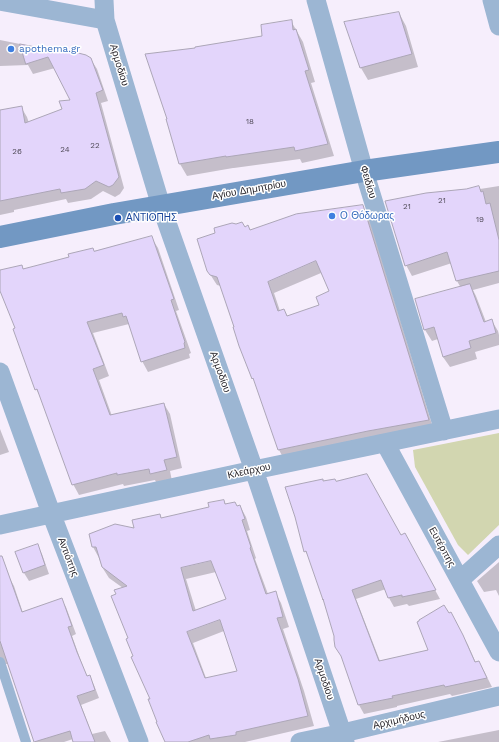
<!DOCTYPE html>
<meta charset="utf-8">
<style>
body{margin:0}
canvas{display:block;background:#f6eefc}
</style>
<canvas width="499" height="742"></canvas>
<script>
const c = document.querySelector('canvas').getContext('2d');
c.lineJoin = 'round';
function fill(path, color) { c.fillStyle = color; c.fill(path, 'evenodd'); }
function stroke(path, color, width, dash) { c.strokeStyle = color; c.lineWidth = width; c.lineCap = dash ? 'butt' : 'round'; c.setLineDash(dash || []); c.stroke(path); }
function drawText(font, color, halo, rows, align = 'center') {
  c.font = font + ' "Work Sans",sans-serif'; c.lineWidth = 3; c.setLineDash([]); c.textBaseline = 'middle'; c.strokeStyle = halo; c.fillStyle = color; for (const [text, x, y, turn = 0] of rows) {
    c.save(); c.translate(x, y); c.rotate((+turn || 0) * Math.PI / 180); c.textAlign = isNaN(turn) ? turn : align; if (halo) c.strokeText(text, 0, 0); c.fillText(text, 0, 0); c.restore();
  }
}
const green = new Path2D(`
 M499,433V525L468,555L458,545L415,467L413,450Z`);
const shadow = new Path2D(`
 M399,13L406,26L418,67L368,80L361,68Z
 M291,21L303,42L315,82L311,83L334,156L302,163L300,159L234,168H233L187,176L180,164L197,49L264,37Z
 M0,40L90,58L97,69L108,101L101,103L124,188L120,194L115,197L103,191L91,199L68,203L66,199L14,210V212L0,215V111L21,107L27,117L29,123L64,110L71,101L55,68L33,74L28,65L0,66Z
 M499,186V283L473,290L476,296L486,322L492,321L498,331L499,335V345L475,352L477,359L450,367L443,357L438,339L432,341L425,330L416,300L461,288L457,281L452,263L412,276L406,265L480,189Z
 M362,206L369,217L434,431L285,461L279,450L256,383L253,378L240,345L221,286L217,285L215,282L208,271L244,228L251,231ZM321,273L331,292L320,306L288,317L284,310L280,311L274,293Z
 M151,237L158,248L179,310L176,311L191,353L189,354L190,358L148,372L142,361L131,327L129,324L93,333L109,376L99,380L112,416L164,404L170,414L182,468L170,471L172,481L157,484L155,480L124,486L123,484L79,495L73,484L40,396L36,389L14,330L16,329L0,288V271L23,270Z
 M0,429L9,452L0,455Z
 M323,482H336L401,536L404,534L440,599L409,606L407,604L394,607L389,598L386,589L356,599L380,661L429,650L449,614L450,613L468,645L476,663L484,671L492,687L452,696L450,694L397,706V707L364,714L359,705L310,559L305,551Z
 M224,501L226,505L237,507L240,506L246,517L250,530L247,531L256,558L255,559L268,594L275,592L281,603L289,627L283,629L304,691L314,726L245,742H166L151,700L134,657L130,639L117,594L123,588L109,578L102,567L99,558L93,547L135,529L160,516L161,519L210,508ZM216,572L227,600L196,611L186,579ZM224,631L238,672L206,678L193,643Z
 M37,545L42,554L49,574L29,581L24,573L17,553Z
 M499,562V596L496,590L484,592L477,581Z
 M9,577L14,586L23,613L61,599L66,607L76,634L72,636L81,661L87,677L89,676L94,685L99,698L81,705L92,734L105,731L111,742H74L73,739L64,742H35L8,664H2L0,667V580Z
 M499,730V742H438Z`);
const building = new Path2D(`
 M399,12L412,54L360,68L344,22Z
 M292,20L293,30L296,29L309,70L305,71L328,144L295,151L294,147L226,157V156L179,164L166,119H167L145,54L195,48V47L262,36L261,25Z
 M20,44L51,50L55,47L86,55L91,58L103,90L96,93L119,177L113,185L109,187L96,181L85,189L61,193L60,189L0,201V110L22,106L25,123L62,109L59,101L70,100L48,57L26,64Z
 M479,186L481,192L483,191L486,204L490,203L499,240V271L456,281L447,252L405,266L385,201L426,193L466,189Z
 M363,205L429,420L368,431L278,450L253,378L252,379L239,346L233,327H234L217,277L210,275L207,271L197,239L215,233L214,228L232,223L236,224L242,222L245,227L248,225L250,230L296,214ZM316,261L329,291L316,297L319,305L287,316L284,309L278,311L268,282Z
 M152,236L174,299L171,300L185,342L184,343L185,348L141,362L126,316L123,317L122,313L87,322L104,365L93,369L110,415L164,403L177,457L164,460L167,470L150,474L149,469L117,475V473L72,485L37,389L35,390L13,329L15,328L0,291V270L22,265L23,269L69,257L68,254L93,248L94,251Z
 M470,284L484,322L492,319L496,333L469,341L471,348L443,357L434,327L424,330L415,299Z
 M367,474L401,535L405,533L436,590L402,597V595L388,598L381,580L352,590L379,661L428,650L417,622L419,621V620L444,605L449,613L451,612L463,635L475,662L479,661L487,678L445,687L444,685L392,696L393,698L358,705L341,656L335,647L334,640V636L323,599V600L306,551L304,552L295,517L285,487L323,479V481L335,479L336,481Z
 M224,500L225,504L235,502L237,506L240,505L245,519L242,520L251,547L250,548L266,594L276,591L283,617L277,618L298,679L308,716L236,732V735L210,739L209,735L188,742H165L156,722H157L148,699H150L131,657L133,656L126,639L128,638L111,596L116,594L114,590L127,586L102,567L96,547H92L89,534L115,524L134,528L132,520L160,514L161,518L209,507L208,503ZM211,561L226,599L193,611L181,568ZM220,620L237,671L205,678L187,632Z
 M38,544L45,565L23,573L15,552Z
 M0,556H2L22,612L62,598L72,626L68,627L77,652L87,676L90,675L95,690L77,696L95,742H73L70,731L34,742L0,641Z`);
const service = new Path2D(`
 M0,662L26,742`);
const minor = new Path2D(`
 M104,0L105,20L161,206L254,470L345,742
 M316,0L364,171L444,431
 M492,0L499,26
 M0,1L105,20
 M0,372L51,513L139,742
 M385,443L499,652
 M0,525L254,470L499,419
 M460,580L499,545
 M300,742L343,733L499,696`);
const secondary = new Path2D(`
 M0,237L114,214L364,171L499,152`);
const markers = [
 [11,49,4,"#3f7fe0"],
 [332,216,4,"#3f7fe0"],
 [118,218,4,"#1a4fb4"]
];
const numberNames = [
 ["18",250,122],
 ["22",95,146],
 ["24",65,150],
 ["26",17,152],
 ["21",442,201],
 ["21",407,207],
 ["19",480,220]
];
const shopNames = [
 ["apothema.gr",19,49],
 ["Ο Θόδωρας",340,216]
];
const streetNames = [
 ["Αρμοδίου",119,65,73],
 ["Φειδίου",368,182,73],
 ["Αγίου Δημητρίου",249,190,-10],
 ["Αρμοδίου",220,372,70],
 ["Κλεάρχου",249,471,-12],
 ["Ευτέρπης",442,547,61],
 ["Αντιόπης",68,557,69],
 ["Αρμοδίου",324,679,72],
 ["Αρχιμήδους",399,720,-13]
];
const transitNames = [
 ["ΑΝΤΙΟΠΗΣ",126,218]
];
fill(green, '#d2d6b0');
fill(shadow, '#0003');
fill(building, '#e3d5fb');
stroke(building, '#aca6b7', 1);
stroke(service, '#9cb6d3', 10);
stroke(minor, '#9cb6d3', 19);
stroke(secondary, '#7298c3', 22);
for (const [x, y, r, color] of markers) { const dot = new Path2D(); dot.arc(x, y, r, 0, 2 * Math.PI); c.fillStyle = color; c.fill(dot); stroke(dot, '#fff', 1.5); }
drawText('8px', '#524c5a', null, numberNames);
drawText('10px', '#366cbe', '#fff', shopNames, 'left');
drawText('10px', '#221f25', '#fff', streetNames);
drawText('10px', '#164399', '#fff', transitNames, 'left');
</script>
